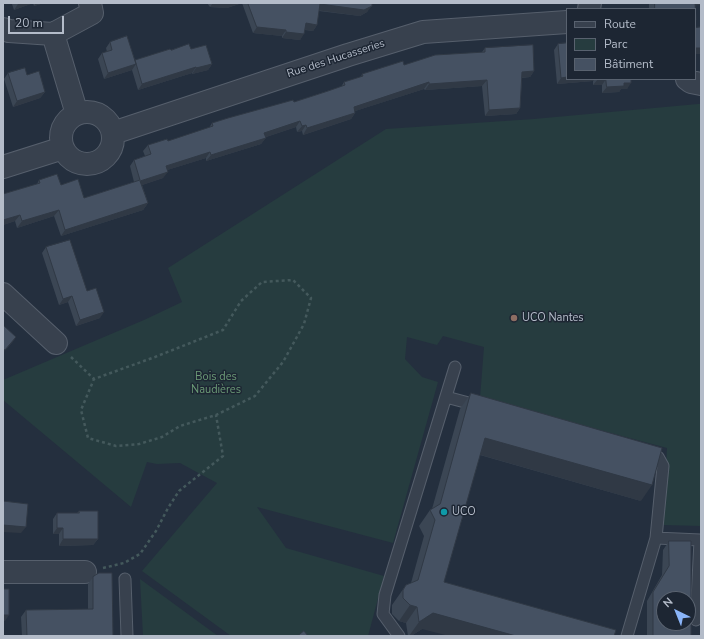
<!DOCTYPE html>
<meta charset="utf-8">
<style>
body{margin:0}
#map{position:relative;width:704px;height:639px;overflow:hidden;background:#242f3e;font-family:"Nunito Sans",sans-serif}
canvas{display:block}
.frame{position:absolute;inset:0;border:4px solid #b4bcc9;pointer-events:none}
.legend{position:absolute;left:566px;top:8px;width:130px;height:72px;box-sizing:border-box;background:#1d2633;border:1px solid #59626f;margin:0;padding:5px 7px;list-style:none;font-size:12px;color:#b4bcc9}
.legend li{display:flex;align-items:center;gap:8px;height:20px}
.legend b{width:20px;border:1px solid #59626f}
.north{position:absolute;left:656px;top:591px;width:40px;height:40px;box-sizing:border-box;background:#1d2633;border:1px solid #59626f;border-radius:50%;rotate:317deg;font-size:11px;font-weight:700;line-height:16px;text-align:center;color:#b4bcc9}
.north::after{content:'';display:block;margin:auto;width:14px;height:18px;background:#8ab4f8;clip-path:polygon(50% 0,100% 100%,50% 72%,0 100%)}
.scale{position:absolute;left:8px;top:16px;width:56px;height:18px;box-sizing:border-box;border:2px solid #b4bcc9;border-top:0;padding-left:5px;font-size:12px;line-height:14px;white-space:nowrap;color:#b4bcc9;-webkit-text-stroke:3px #1d2633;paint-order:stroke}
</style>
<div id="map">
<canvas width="704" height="639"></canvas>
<div class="frame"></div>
<ul class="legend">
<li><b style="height:5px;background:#38414e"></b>Route</li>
<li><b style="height:11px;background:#263c3f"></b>Parc</li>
<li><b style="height:11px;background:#455162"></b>Bâtiment</li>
</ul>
<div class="north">N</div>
<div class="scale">20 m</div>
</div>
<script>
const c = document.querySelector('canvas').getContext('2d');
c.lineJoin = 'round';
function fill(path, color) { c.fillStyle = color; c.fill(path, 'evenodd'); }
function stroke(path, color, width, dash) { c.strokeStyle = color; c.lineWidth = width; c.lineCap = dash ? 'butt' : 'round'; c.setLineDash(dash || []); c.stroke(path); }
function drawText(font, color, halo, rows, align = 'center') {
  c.font = font + ' "Nunito Sans",sans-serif'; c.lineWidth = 3; c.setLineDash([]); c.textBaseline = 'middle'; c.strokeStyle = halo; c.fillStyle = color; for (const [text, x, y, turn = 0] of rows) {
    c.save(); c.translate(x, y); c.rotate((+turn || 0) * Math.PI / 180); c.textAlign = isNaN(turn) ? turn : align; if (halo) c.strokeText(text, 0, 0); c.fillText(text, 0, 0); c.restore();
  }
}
const green = new Path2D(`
 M698,104H701V526L663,525L667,448L480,398L484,347L443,336L437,345L407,337L405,359L422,377L438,382L393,543L257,507L286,548L384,576L368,636H231L142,571L217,483L180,463L157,464L147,462L131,507L3,400V380L144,320L182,302L168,268L386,129L534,119Z
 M140,579L218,636H143Z`);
const path = new Path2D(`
 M71,357L94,379L155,357L223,330L241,301L262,282L293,280L311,298L304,324L283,362L255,396L216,415L180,426L162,437L139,444L116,446L88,438L81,410L94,379
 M103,568L124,563L140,554L156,531L168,508L179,491L223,456L216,415`);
const lane = new Path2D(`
 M446,397L480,406
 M656,538L700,540L696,620
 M125,579L127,636
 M399,636L383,614L385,595L455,367
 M627,636L656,538L663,466L658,457L646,453`);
const street = new Path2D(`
 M589,9L590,3
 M3,29L9,31L53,34L92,13L90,3
 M53,34L77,114
 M687,79L691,82L701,84
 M61 138a26 26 0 1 1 52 0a26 26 0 1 1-52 0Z
 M113,133L348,55L423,32L567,22
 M3,167L63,148
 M3,294L56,343
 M3,572H85`);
const wall = new Path2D(`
 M9,3H44L34,6L33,3L14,10L12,4Z
 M207,3H372L367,12L360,16L319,11L317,25L313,31L305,30L300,40L282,38V36L253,33L242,3L227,8L210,7Z
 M649,3H701L695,5V9H649Z
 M110,42L135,60L171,50L191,49L212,64L208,70L192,74V73L138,90L132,70L104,79L98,59L102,53L107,52L106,48Z
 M558,44L567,79H631L627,89H621L619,92L602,93V85H593V81L557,84L554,50Z
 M485,48L534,71L530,77L522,78L520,108L516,114L485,116L482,86L425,90L424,89L355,111V113L351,119L303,135L302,131L297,132L296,127L266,137L261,144L206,161V158L167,170L163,178L142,185L148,203L143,210L61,236L54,216L17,228L15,221L3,225V194L37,184L39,180L61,185L84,198L134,182L130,166L134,160L145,156L143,151L148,145L168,141L209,128L212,123L294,102L328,91L341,87L344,82L361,77L362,74L404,65L482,52Z
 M8,73L27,75L45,92L40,98L13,107L4,79Z
 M46,247L87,291L100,318L76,326L68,302L59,305L42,253Z
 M471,393L641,501L480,455L422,629L411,636H408L406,623L399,621L392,614V605L406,585L411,583L424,536L419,526L430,510L432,509L460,409Z
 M79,511L98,539L93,545L59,546V534H53V519L57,513H77Z
 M669,541L691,636H647V601L662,575L663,550Z
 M93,577L113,636H22L21,617L26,610L88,609V584Z`);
const shadedWall = new Path2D(`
 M21,3H34L14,10L18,4Z
 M36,3H44L34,6Z
 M213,3H242L227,8L210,7Z
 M691,3H701V5L689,6Z
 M320,4L372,6L367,12L360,16L316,10Z
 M306,23L317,25L313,31L301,29Z
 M257,27L286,30L282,36L253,33Z
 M286,32L304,34L300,40L282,38Z
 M695,48H701V54H695Z
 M136,64L132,70L104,79L108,73Z
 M212,64L208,70L192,74L196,68Z
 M196,67L192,73L138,90L142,84Z
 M534,71L530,77L518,78L522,72Z
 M567,77V79H595L593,81L557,84L561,78Z
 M598,79H606L602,85H593Z
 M487,80L482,86L425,90L429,84Z
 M429,82L424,89L349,113L354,107Z
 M624,83H631L627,89H621L619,92L602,93L607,87Z
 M45,92L40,98L13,107L17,101Z
 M520,108L516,114L485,116L489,110Z
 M355,113L351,119L303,135L307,128Z
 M300,121L296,127L260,139L264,133Z
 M306,125L302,131L297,132L302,126Z
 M266,138L261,144L206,161L211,155Z
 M210,152L206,158L161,172L166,166Z
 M168,172L163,178L136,187L140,181Z
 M148,203L143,210L61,236L65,230Z
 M59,210L54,216L17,228L22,221Z
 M20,215L15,221L3,225V220Z
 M72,296L68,302L59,305L63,299Z
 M104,312L100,318L76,326L80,320Z
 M16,337L12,343L3,353L5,350Z
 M485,438L652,485L641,501L474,453Z
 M3,525L26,527L21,533L3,532Z
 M57,528H63L59,534H53Z
 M63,539H98L93,545L59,546Z
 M410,605L417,607L406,623L399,621Z
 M433,613L516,636H449L422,629L411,636H409L419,622Z
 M3,615H9L5,621H3Z`);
const building = new Path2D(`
 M248,3H372V6L364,10L320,4L317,25L306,23L304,34L286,32V30L257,27Z
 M655,3H695L696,20H695V9H655Z
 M701,27V48H695V28Z
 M127,36L136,64L108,73L102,53L112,50L110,42Z
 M567,43V77L561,78L558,44Z
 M189,44L191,49L206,45L212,64L196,68V67L142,84L135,60L170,49L171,50Z
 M533,45L534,71L522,72L520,108L489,110L487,80L429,84V82L354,107L355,113L307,128L306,125L302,126L300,121L264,133L266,138L211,155L210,152L166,166L168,172L140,181L148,203L65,230L59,210L22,221L20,215L3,220V194L40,183L39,180L57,174L61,185L78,179L84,198L140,180L134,160L151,154L148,145L167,139L168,141L213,126L212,123L228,118L293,100L294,102L328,91L345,85L344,82L363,76L362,74L403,61L404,65L435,55L485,52V48Z
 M25,68L27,75L39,71L45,92L17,101L8,73Z
 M606,79H631V83H624V86L607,87Z
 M70,240L87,291L96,288L104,312L80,320L72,296L63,299L46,247Z
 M3,325L16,337L5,350L3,349Z
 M471,393L662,448L652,485L485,438L444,582L616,630L614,636H516L433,613L419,622L417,607L410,605L403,598V590L406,585L418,580L435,520L430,510L440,504Z
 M3,501L28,504L26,527L3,525Z
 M79,511H98V539H63V528H57V513H79Z
 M669,541H691V636H653V592L669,566ZM664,599H688V623H664Z
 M99,573H112L113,636H27L26,610L93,609V577Z
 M3,589H9V615H3Z
 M304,631L308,636H298Z`);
const markers = [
 [514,318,4,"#8d6e63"],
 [444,512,4,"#0f9aa8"]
];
const streetNames = [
 ["Rue des Hucasseries",336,59,-18]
];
const poiNames = [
 ["UCO Nantes",522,318],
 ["UCO",452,512]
];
const parkNames = [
 ["Bois des",216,377],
 ["Naudières",216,390]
];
fill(green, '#263c3f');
stroke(lane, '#565f6c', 13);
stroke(street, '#565f6c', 24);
stroke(path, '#44595c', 2.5, [3, 3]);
stroke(lane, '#38414e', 11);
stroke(street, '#38414e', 22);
fill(wall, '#3b4654');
fill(shadedWall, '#303945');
fill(building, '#455162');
stroke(building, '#303945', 1);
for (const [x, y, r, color] of markers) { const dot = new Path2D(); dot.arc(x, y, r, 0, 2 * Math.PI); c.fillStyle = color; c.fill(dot); stroke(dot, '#1d2633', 1.5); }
drawText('11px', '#b4bcc9', '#1d2633', streetNames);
drawText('11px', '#b4bcc9', '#1d2633', poiNames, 'left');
drawText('11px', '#6b9a76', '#1d2633', parkNames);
</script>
